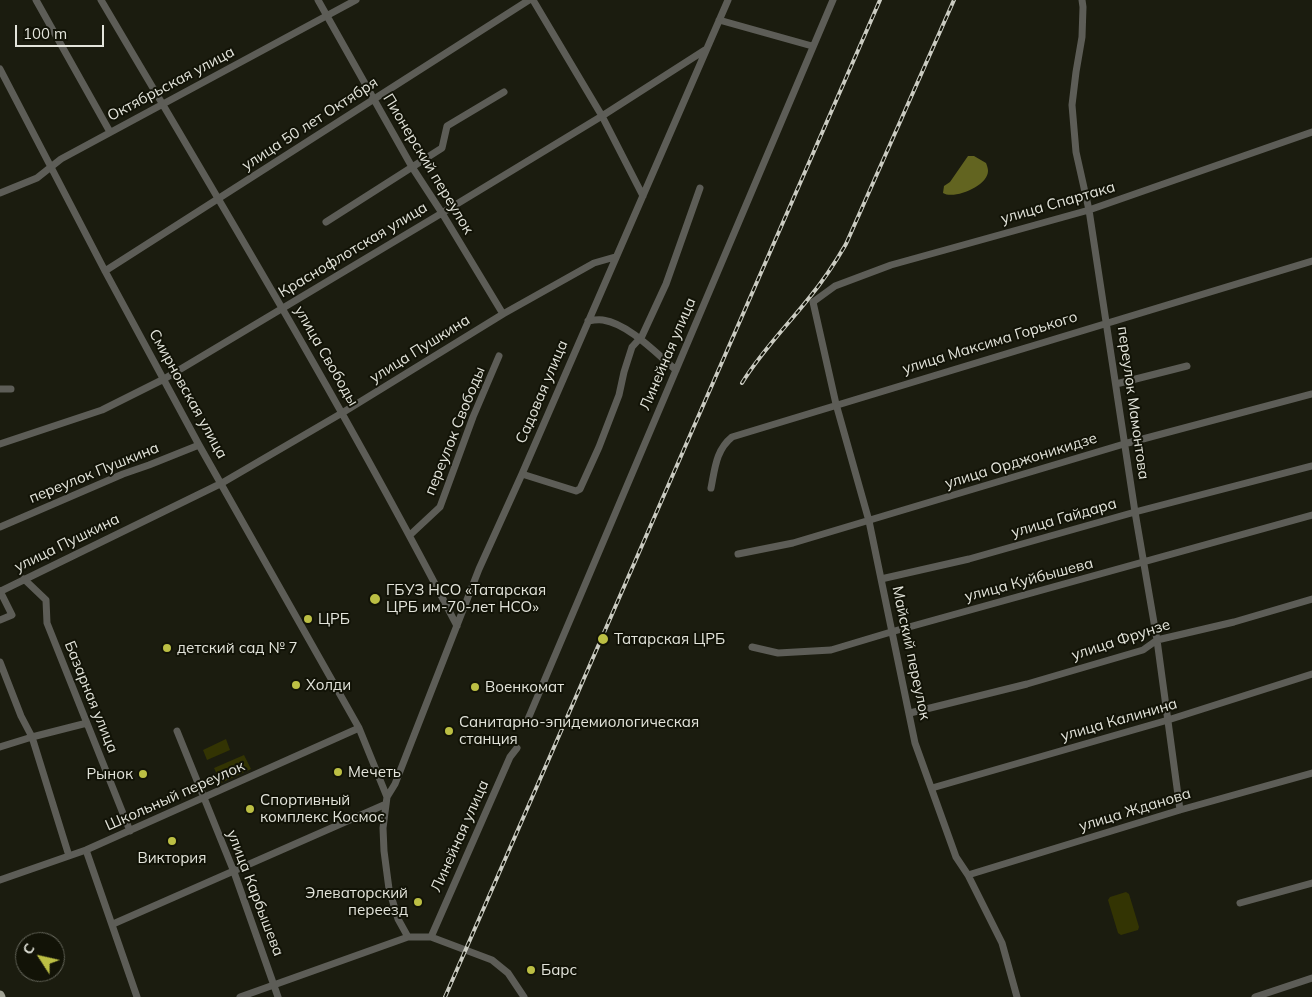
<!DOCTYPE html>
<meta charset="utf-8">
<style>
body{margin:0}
#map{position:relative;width:1312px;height:997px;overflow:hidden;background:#1b1c0f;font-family:Mulish,sans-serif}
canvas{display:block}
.north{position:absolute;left:15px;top:932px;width:50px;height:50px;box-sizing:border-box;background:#121307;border:1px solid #66675c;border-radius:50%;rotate:305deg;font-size:14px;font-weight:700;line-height:20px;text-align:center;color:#e3e4db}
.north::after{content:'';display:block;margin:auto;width:18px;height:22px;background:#bcbf44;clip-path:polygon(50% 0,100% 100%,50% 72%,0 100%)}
.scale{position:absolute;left:15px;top:25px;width:89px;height:22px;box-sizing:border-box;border:2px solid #e3e4db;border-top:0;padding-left:6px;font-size:15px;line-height:18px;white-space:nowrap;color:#e3e4db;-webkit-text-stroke:4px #121307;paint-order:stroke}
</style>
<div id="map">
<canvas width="1312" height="997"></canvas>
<div class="north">С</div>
<div class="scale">100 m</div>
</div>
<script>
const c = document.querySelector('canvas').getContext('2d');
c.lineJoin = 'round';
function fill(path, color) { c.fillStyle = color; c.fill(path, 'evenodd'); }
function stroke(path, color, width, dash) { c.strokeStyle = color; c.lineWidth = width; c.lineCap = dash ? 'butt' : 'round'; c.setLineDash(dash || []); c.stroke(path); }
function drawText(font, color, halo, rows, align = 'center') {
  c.font = font + ' Mulish,sans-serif'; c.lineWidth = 4; c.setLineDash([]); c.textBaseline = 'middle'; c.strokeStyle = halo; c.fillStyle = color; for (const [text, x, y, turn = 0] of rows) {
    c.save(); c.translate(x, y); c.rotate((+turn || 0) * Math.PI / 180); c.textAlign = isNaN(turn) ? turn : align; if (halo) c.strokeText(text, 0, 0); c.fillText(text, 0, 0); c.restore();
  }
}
const green = new Path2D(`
 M226,739L230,750L207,760L203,750Z
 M244,755L251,769L221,783L214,768Z
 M1126,892L1129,894L1139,927L1138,930L1121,935L1118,933L1108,900L1110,897Z`);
const water = new Path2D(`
 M968,156H974L986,163C987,166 988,168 988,171C988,186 954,200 943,193L944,186L950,182Z`);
const minor = new Path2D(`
 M36,0L110,132
 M101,0C223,207 347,413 457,626
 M318,0L412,167L442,213L503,314
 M533,0L602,116L643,196
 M1082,0L1083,7L1082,37L1076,72L1072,105L1076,152L1089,210L1135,512L1157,640L1180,810
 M719,20L812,46
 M0,69L105,271L199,445L359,728L387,797L383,828L384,851L389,889L398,919L408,937
 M0,193L37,178L61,159L356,0
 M326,222L442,148L447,126L504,92
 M105,271L529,0
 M588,321C593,320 598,319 603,320C629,324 657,354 676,370
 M1116,384L1187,366
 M0,389H11
 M0,444L102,410L164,379L442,213L602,116L705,50
 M522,474L576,491L580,489L599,447L619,395L624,372L632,347L642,336L666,284L700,188
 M711,488C715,468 716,450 732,437L1312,261
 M0,527L123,474L149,465L199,445
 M410,535L440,507L473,417L499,356
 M738,554L793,543L1124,444L1312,394
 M24,579L46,600L47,623L130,831
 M881,579L969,559L1135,512L1312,466
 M0,591L12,615L0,620
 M1,591L222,483L342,413L503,314L594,263L615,257
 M752,647L778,653L831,650L891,632L1312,515
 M0,662L21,716L32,737L69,856
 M910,713L1027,684L1143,650L1157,640L1234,622L1312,599
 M528,719L833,0
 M177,731L234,872L278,997
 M0,747L32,737L87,723
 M932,788L1168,720L1312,674
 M387,797L395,784L479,569L522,474L728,0
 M86,850L137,997
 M968,875L1180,810L1312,773
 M0,880L86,850L359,728
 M1240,903L1312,883
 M113,924L386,804
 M431,937L510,757L517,748
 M240,997L408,937H431L492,960L508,973L524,997
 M1017,997L1002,943L968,875L956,857L915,743L869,521L836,404L813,302L835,286L891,265L1089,210L1312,132
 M1255,997L1312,978`);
const major = new Path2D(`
 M0,995L1,997`);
const rail = new Path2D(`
 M742,383C761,352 786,327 809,298C823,281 835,263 846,244L954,0
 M445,997L880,0`);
const markers = [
 [375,599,6,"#bcbf44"],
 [308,619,5,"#bcbf44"],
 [603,639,6,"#bcbf44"],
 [167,648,5,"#bcbf44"],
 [296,685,5,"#bcbf44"],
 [475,687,5,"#bcbf44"],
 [449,731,5,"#bcbf44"],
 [338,772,5,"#bcbf44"],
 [143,774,5,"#bcbf44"],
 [250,809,5,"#bcbf44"],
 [172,841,5,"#bcbf44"],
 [418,902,5,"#bcbf44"],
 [531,970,5,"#bcbf44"]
];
const streetNames = [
 ["Октябрьская улица",171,84,-28],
 ["улица 50 лет Октября",310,124,-33],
 ["Пионерский переулок",428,164,59],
 ["улица Спартака",1058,203,-16],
 ["Краснофлотская улица",353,250,-31],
 ["улица Максима Горького",990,343,-17],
 ["улица Пушкина",420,349,-32],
 ["Линейная улица",668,354,-67],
 ["улица Свободы",326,356,60],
 ["Садовая улица",542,392,-67],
 ["Смирновская улица",188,394,61],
 ["переулок Мамонтова",1133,403,82],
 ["переулок Свободы",455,431,-68],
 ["улица Орджоникидзе",1021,461,-17],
 ["переулок Пушкина",94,473,-22],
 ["улица Гайдара",1064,518,-16],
 ["улица Пушкина",67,543,-26],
 ["улица Куйбышева",1029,580,-15],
 ["улица Фрунзе",1121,640,-18],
 ["Майский переулок",911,653,78],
 ["Базарная улица",91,697,68],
 ["улица Калинина",1119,720,-16],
 ["Школьный переулок",175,796,-24],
 ["улица Жданова",1135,810,-17],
 ["Линейная улица",460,836,-66],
 ["улица Карбышева",255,893,69]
];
const poiNames = [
 ["ГБУЗ НСО «Татарская",386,590],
 ["ЦРБ им-70-лет НСО»",386,607],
 ["ЦРБ",318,619],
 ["Татарская ЦРБ",614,639],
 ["детский сад № 7",177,648],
 ["Холди",306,685],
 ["Военкомат",485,687],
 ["Санитарно-эпидемиологическая",459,722],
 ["станция",459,739],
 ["Мечеть",348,772],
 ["Рынок",133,774,"right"],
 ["Спортивный",260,800],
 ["комплекс Космос",260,817],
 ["Виктория",172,858,"center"],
 ["Элеваторский",408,893,"right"],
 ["переезд",408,910,"right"],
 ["Барс",541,970]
];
fill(green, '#333403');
fill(water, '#626420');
stroke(minor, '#5d5d57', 7);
stroke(major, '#a0a193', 9);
stroke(rail, '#cacbc1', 4);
stroke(rail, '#121307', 2, [5.5]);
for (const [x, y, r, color] of markers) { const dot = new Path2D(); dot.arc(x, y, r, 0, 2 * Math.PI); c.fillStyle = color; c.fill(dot); stroke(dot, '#121307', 2); }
drawText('15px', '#e3e4db', '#121307', streetNames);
drawText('15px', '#e3e4db', '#121307', poiNames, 'left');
</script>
